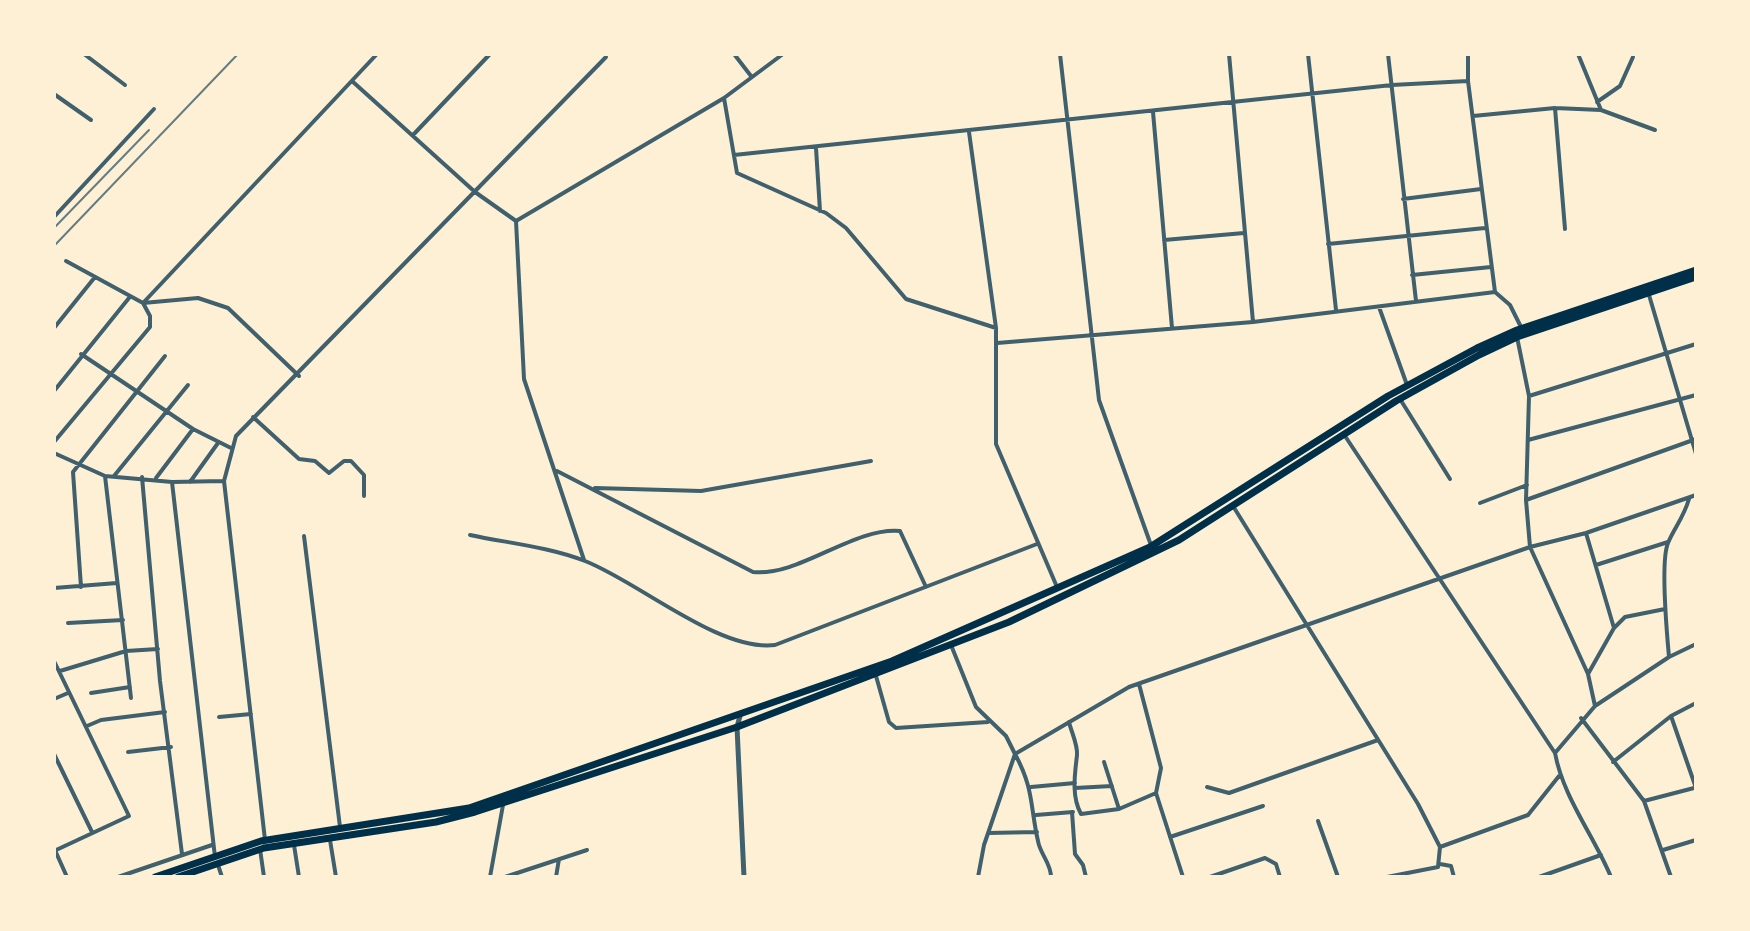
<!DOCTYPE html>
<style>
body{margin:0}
#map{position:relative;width:1750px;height:931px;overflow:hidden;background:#fdf0d5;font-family:Lora,serif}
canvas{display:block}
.frame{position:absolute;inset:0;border:56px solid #fdf0d5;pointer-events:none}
</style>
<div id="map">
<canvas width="1750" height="931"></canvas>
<div class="frame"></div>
</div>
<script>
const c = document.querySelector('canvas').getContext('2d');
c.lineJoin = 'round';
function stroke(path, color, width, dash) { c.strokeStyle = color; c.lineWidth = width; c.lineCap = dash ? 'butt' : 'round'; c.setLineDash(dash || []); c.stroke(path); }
const minor = new Path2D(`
 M84,54L125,85
 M734,54L751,76
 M1060,54L1099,400L1152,548
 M1229,54L1253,322
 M1308,54L1336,310
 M1388,54L1416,301
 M1468,54V81L1495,292L1510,305L1522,329
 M1578,54L1601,110
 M352,81L475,192L516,221L524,379L584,560
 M54,94L91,120
 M724,98L737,173L826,213L846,228L906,299L996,328
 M1597,102L1620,86L1633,57
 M1555,108L1565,229
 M1153,112L1172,328
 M1473,116L1555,108L1601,110L1655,130
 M969,132L996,328V444L1057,587
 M413,135L490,54
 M816,148L820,211
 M734,155L1392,85L1468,81
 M1403,199L1481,189
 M54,217L154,109
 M516,221L724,98L783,54
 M1164,240L1244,233
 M1328,244L1485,228
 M66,261L143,303L198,298L228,308L299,376
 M1412,275L1491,267
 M1649,295L1696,454
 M1379,307L1407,385
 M54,328L95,277
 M1517,337L1529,396L1526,500L1530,547L1588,674L1595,706
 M997,343L1253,322L1495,292
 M81,354L193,429L231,448
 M54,391L129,298
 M1529,396L1696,344
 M1400,399L1450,479
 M253,417L299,459L315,461L329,473L344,461H351L364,475V496
 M1345,436L1555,753C1563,797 1594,836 1611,877
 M1528,440L1696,395
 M54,442L150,327V316L143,303L377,54
 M54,453L105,476L172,482L224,481
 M557,471L753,572C799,577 853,527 900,531L926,587
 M105,476L131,698
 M114,476L188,385
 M142,477L160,681L182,854
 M156,478L193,429
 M172,482L215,857
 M190,482L218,443
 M595,488L701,491L871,461
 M1526,500L1696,439
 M1480,503L1527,485
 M1233,506L1418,804L1440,847L1438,867L1387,877
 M1586,533L1614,628L1588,674
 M470,535C507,543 550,547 585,561C639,582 719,652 775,645L1037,544
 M304,536L340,827
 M1596,565L1668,542
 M81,587L73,472L165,356
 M54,588L117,583
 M68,623L123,620
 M1614,628L1625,617L1665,609
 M951,645L976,707L1006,736L1015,754L984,845L978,877
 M1669,657C1667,634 1660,562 1668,543C1674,528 1683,519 1689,499
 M54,661L129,816L54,851
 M60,671L126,651L158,649
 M876,676L889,722L896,728L988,722
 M91,693L130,687
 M54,699L68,693
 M1671,716L1696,788
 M219,717L251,714
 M1581,718L1644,801L1671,877
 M1069,722C1071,731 1078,745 1077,755C1075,773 1071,796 1081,814L1119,809L1104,762
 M87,726L101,720L165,712
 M128,752L171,747
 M1555,753L1595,706L1669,657L1696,644
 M54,754L92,832
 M1613,762L1671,716L1696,703
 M1031,787L1075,783
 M1207,787L1229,793L1378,740
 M1075,788L1112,786
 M1156,793L1183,877
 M1644,801L1694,788
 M1119,809L1156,793L1161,768L1139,684
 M1072,812L1075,854L1083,865L1086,877
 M1036,815L1073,812
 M1318,821L1338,877
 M988,833L1037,832
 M1170,837L1263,806
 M265,840L224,481L236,436L606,57
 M330,840L336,877
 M294,845L299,877
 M1440,847L1528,815L1559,776
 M54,848L67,877
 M260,849L264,877
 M1663,850L1696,840
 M1440,864L1451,866L1454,877
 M218,865L222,877
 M118,877L212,845
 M490,877L503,805
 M505,877L587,850
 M556,877L559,859
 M1051,877C1051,863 1040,854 1038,841C1030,806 1034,789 1015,754L1129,687L1530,547L1586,533L1696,495
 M1210,877L1265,858L1276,864L1280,877
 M1539,877L1601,855`);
const tertiary = new Path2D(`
 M740,716L737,727L744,877`);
const primary = new Path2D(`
 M155,877L261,841L469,808L892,661L1150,547L1388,396L1477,348L1517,330L1696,270
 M178,877L264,848L436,822L475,812L737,727L1009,622L1179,540L1396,401L1479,355L1517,337L1696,277`);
const rail = new Path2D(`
 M54,228L149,130
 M54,246L238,54`);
stroke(minor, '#3f606c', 4);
stroke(tertiary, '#3f606c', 5);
stroke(primary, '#003049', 7);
stroke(rail, '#657d81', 2);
</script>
